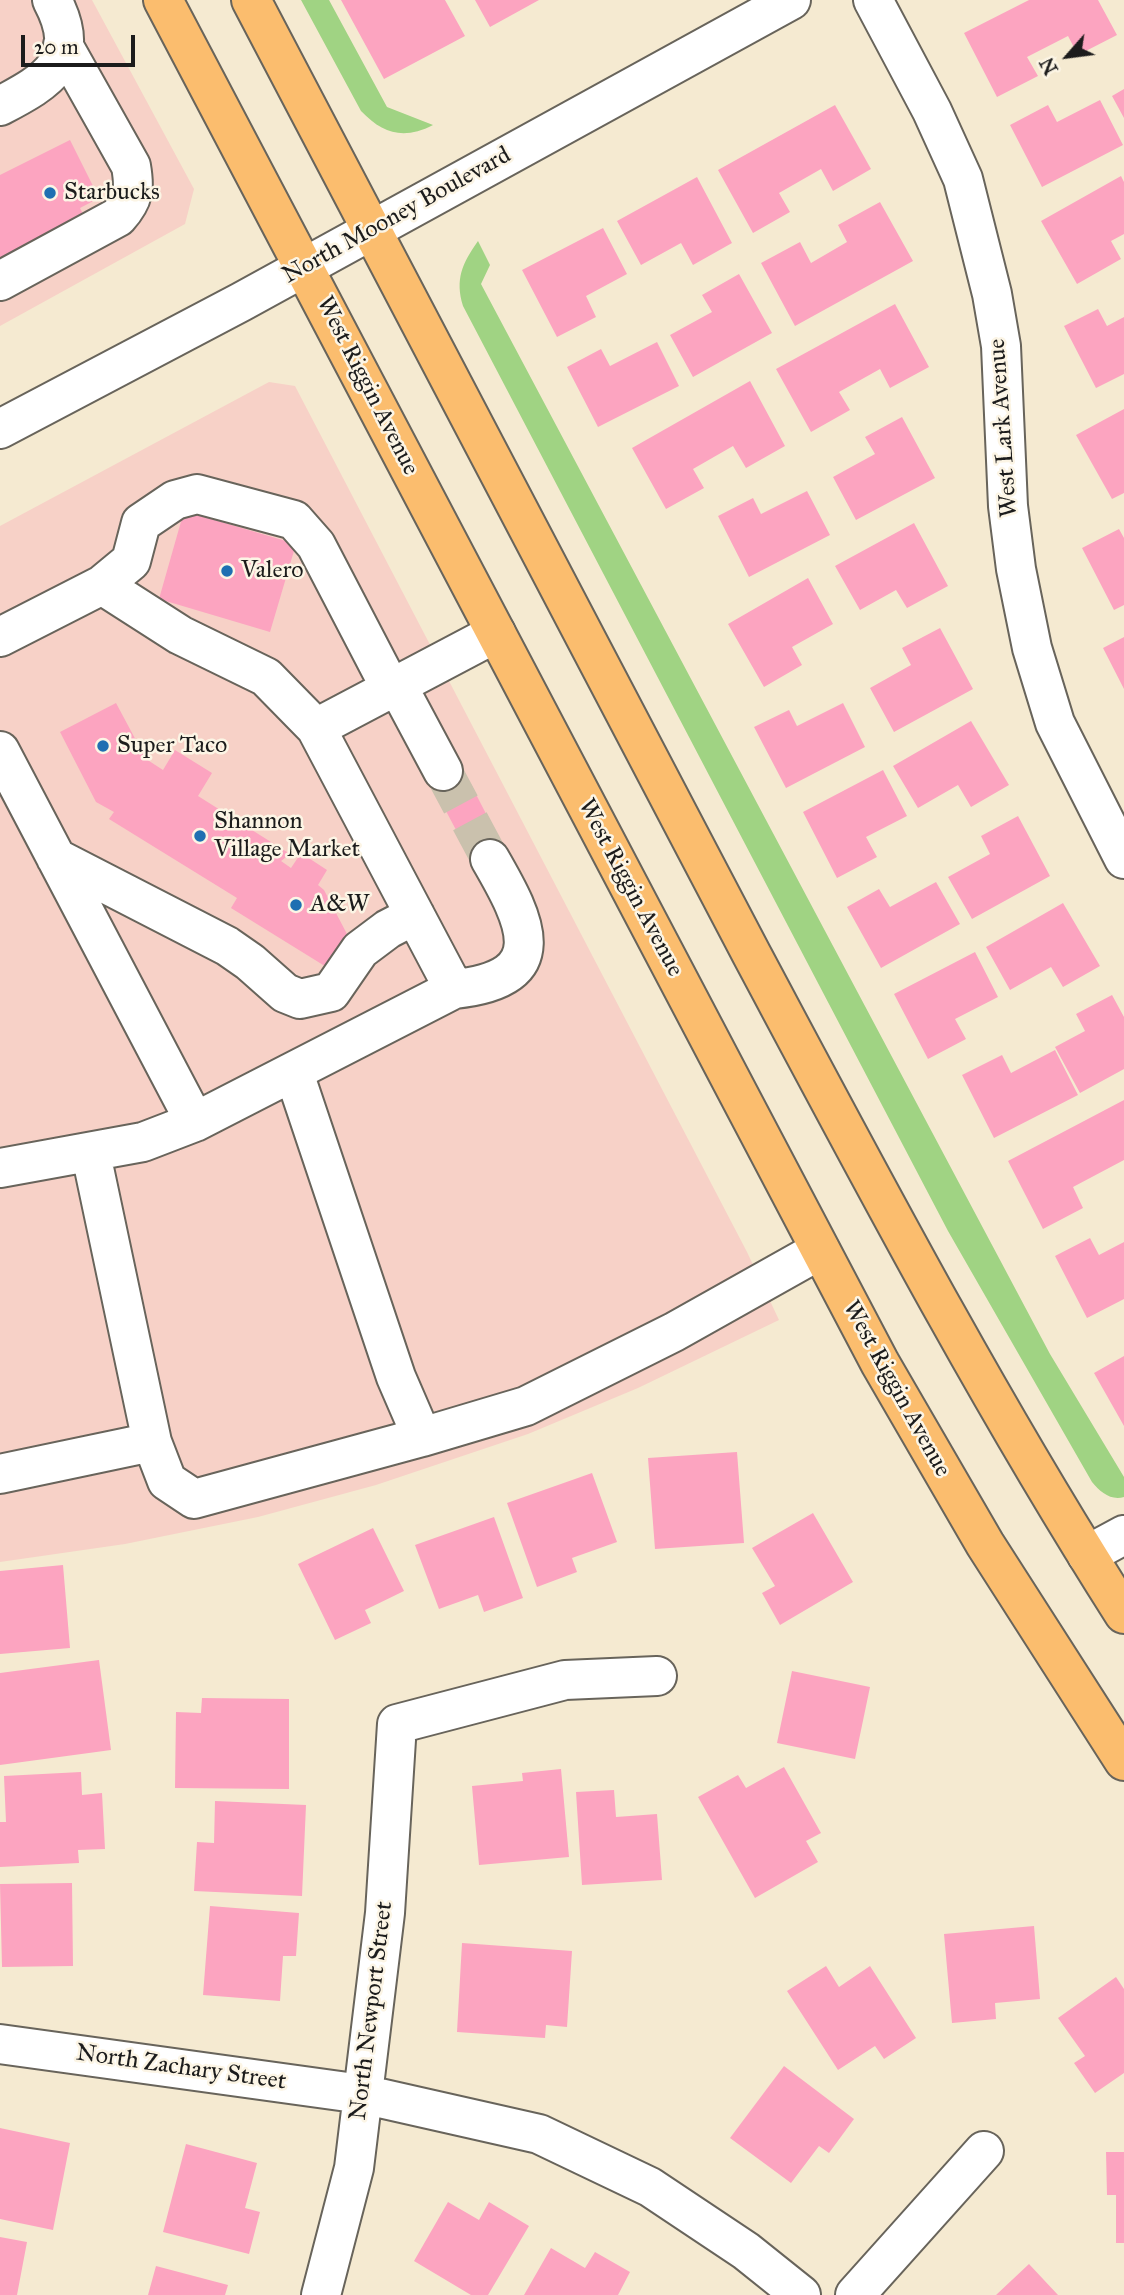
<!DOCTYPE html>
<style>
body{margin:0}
#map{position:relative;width:1124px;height:2295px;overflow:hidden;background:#f5ead1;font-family:"IM FELL Great Primer",serif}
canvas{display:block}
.north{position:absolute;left:1033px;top:21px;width:70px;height:70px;-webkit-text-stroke:5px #fcf5e5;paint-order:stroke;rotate:242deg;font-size:19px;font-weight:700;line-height:28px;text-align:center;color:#1c1c1c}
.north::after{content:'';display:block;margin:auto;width:24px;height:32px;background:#1c1c1c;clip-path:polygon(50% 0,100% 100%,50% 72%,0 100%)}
.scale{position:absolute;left:21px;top:35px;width:114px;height:32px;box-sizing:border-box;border:4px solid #1c1c1c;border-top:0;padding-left:9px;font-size:21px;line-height:24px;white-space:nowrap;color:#1c1c1c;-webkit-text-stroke:5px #fcf5e5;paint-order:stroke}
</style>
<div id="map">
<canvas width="1124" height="2295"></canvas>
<div class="north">N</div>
<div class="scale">20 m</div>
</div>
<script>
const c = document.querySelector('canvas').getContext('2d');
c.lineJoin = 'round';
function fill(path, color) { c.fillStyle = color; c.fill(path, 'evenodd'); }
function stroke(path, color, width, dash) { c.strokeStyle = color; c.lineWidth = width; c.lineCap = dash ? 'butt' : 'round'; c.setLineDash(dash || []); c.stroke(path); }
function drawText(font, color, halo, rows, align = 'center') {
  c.font = font + ' "IM FELL Great Primer",serif'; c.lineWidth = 5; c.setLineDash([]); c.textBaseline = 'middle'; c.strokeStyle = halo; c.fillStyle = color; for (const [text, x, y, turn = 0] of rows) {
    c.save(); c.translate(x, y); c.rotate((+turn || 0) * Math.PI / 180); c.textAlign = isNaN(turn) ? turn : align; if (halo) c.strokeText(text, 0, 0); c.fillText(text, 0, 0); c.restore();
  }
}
const built = new Path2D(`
 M0,0H92L194,189L185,224L0,326Z
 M269,382L295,386L747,1252L779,1320L638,1388L528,1434L376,1485L258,1517L125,1544L0,1562V526Z`);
const green = new Path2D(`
 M301,0H329L387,107L433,125C404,140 383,134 361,111Z
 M478,241L490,265L481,284L1050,1354L1124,1477V1497C1111,1501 1100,1492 1092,1482L948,1231L463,306C455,279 462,264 478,241Z`);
const building = new Path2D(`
 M341,0H445L465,36L384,79Z
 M475,0H539L490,27Z
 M1029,0H1098L1117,35L1078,55L1068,36L1027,57L1038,76L997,97L964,33Z
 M1124,89V118L1112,96Z
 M1100,100L1123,145L1042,187L1010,125L1048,105L1057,122Z
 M835,105L871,169L833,191L821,169L779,193L790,212L753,233L718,170Z
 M70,140L99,198L80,208L85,218L0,260V175Z
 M1121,176L1124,182V234L1111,241L1121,259L1077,284L1041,221Z
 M697,177L732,243L693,265L681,243L641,265L617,221Z
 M880,202L913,261L795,326L761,263L800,242L811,263L847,242L838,225Z
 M603,228L627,274L586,296L596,317L557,337L522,270Z
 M739,274L772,333L693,377L670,335L712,312L702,295Z
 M895,304L929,367L890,388L880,369L839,392L850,410L811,432L776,369Z
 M1098,309L1107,326L1124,317V374L1096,388L1064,326Z
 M657,342L679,386L598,427L567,367L601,349L610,366Z
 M750,381L785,446L746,468L733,446L693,469L704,488L666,509L632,448Z
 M1124,409V493L1112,499L1076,435Z
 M902,417L935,478L856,520L833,477L875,454L865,437Z
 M807,491L830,535L749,577L718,516L753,498L761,514Z
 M184,511L296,544L270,632L159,599Z
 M914,523L948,586L907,608L896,590L860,610L835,566Z
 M1119,529L1124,538V605L1114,610L1082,548Z
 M808,578L833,624L792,647L802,665L764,687L728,624Z
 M940,628L973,689L894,732L870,688L911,665L902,648Z
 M1124,637V689L1103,648Z
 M116,703L146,759L163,770L175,750L212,773L198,796L290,854L281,861L291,868L301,853L327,870L318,885L324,890L348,936L328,968L231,908L237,898L109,819L114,812L96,802L60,732Z
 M843,703L865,747L786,788L754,727L789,710L797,726Z
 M971,721L1009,785L971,807L958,785L918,808L893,766Z
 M461,765L502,845L472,860L430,781Z
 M883,770L907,816L866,837L877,857L837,878L803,812Z
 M1018,816L1050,876L972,919L948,877L990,854L981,836Z
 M936,882L960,924L881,968L847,907L879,889L890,907Z
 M1063,903L1100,966L1063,987L1051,967L1010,990L986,947Z
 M975,952L998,997L955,1019L966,1039L928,1059L894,994Z
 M1112,995L1124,1017V1069L1080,1093L1055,1047L1085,1031L1076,1014Z
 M1055,1050L1078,1095L994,1138L962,1075L1002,1055L1011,1073Z
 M1124,1100V1160L1073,1187L1083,1208L1043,1229L1008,1161Z
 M1090,1238L1099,1255L1124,1242V1299L1087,1318L1055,1256Z
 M1124,1356V1426L1094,1373Z
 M737,1452L744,1543L655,1549L648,1458Z
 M592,1473L617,1542L572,1558L577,1572L537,1587L507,1503Z
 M813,1513L853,1582L780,1625L762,1593L775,1586L752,1548Z
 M494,1517L523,1598L484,1612L478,1595L439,1609L415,1545Z
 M373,1528L404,1591L365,1610L371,1623L335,1640L298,1564Z
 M63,1565L70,1648L0,1654V1571Z
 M99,1660L111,1750L0,1765V1673Z
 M792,1671L870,1687L855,1759L777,1743Z
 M202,1698L289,1699V1789L175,1788L176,1712L201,1713Z
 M784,1767L821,1833L806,1841L818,1862L755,1898L698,1797L738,1775L746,1788Z
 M561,1769L569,1857L479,1865L472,1786L523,1781L522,1773Z
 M81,1772L82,1795L102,1793L105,1849L78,1850L79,1863L0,1867V1822H6L4,1776Z
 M614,1790L616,1817L657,1814L662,1880L582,1885L576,1792Z
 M215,1801L306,1805L302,1896L194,1891L197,1842L214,1843Z
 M72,1883L73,1966L2,1967L0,1884Z
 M210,1906L299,1913L296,1956H283L280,2001L203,1995Z
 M1034,1926L1040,1999L995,2003L996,2019L952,2023L944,1934Z
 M462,1943L572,1951L567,2027L546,2025L545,2038L457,2032Z
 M826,1966L839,1987L870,1966L916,2038L884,2059L875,2046L838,2070L787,1991Z
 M1116,1977L1124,1989V2073L1095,2093L1074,2063L1085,2056L1058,2018Z
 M784,2066L854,2119L829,2153L819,2146L791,2183L730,2138Z
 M0,2128L70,2143L53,2230L0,2219Z
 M186,2144L257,2163L245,2208L260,2212L249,2254L163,2232Z
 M1106,2152H1124V2243H1116V2195H1107Z
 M448,2202L479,2220L489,2202L529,2226L488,2295H471L414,2261Z
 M0,2237L27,2242L17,2295H0Z
 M551,2248L585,2268L595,2252L630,2272L618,2295H524Z
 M1029,2264L1058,2295H996Z
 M156,2266L228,2285L225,2295H148Z`);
const minorTunnel = new Path2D(`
 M443,771L490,859`);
const minor = new Path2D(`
 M873,0L932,111L963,179L992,294L1001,346L1008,506L1016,569L1032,648L1055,723L1124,859
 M0,106C48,81 84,60 52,0
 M0,281L118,217C134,199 135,189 131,166L63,45
 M0,429L241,302L791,0
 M102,585L131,561L141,523L175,500L197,494L294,520L316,545L391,689
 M0,637L102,585L180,635L266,677L316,728L454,989L195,1122L143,1142L0,1168
 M397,685L443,771
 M316,728L496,633
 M0,751L195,1122
 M56,858L227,946L250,962L285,993L300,999L331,992L360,950L388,929L415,915
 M454,989C556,979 526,921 490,859
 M294,1073L396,1377L422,1437L526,1406L674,1332L820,1250
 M91,1154L152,1442L167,1481L194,1499L422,1437
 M0,1474L152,1442
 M1087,1555L1124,1535
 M0,2044L362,2094L539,2134L650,2187L746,2251L801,2295
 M321,2295L354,2168L385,1913L397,1724L565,1680L657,1676
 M855,2295L984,2151`);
const major = new Path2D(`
 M163,0L880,1363L985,1544L1124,1761
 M251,0C417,319 583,638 752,955C871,1178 988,1401 1124,1614`);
const markers = [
 [50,193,7,"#1f6fb2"],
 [227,571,7,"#1f6fb2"],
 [103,746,7,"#1f6fb2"],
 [200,836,7,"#1f6fb2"],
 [296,905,7,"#1f6fb2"]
];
const poiNames = [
 ["Starbucks",64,193],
 ["Valero",241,571],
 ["Super Taco",117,746],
 ["Shannon",214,822],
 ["Village Market",214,850],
 ["A&W",310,905]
];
const streetNames = [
 ["North Mooney Boulevard",397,216,-29],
 ["West Riggin Avenue",367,386,63],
 ["West Lark Avenue",1004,428,-94],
 ["West Riggin Avenue",630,888,62],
 ["West Riggin Avenue",896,1389,61],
 ["North Newport Street",372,2011,-83],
 ["North Zachary Street",181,2068,8]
];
fill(built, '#f7d1c7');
fill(green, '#a0d383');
fill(building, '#fca4c0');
stroke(minorTunnel, '#cac1ad', 38, [38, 19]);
stroke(minor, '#68645b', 42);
stroke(major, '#68645b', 42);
stroke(minor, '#fff', 38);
stroke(major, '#fbbd6e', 38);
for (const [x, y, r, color] of markers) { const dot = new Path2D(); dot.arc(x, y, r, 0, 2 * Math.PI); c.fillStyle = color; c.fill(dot); stroke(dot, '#fcf5e5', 2.5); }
drawText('24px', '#1c1c1c', '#fcf5e5', poiNames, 'left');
drawText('24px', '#1c1c1c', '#fcf5e5', streetNames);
</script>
